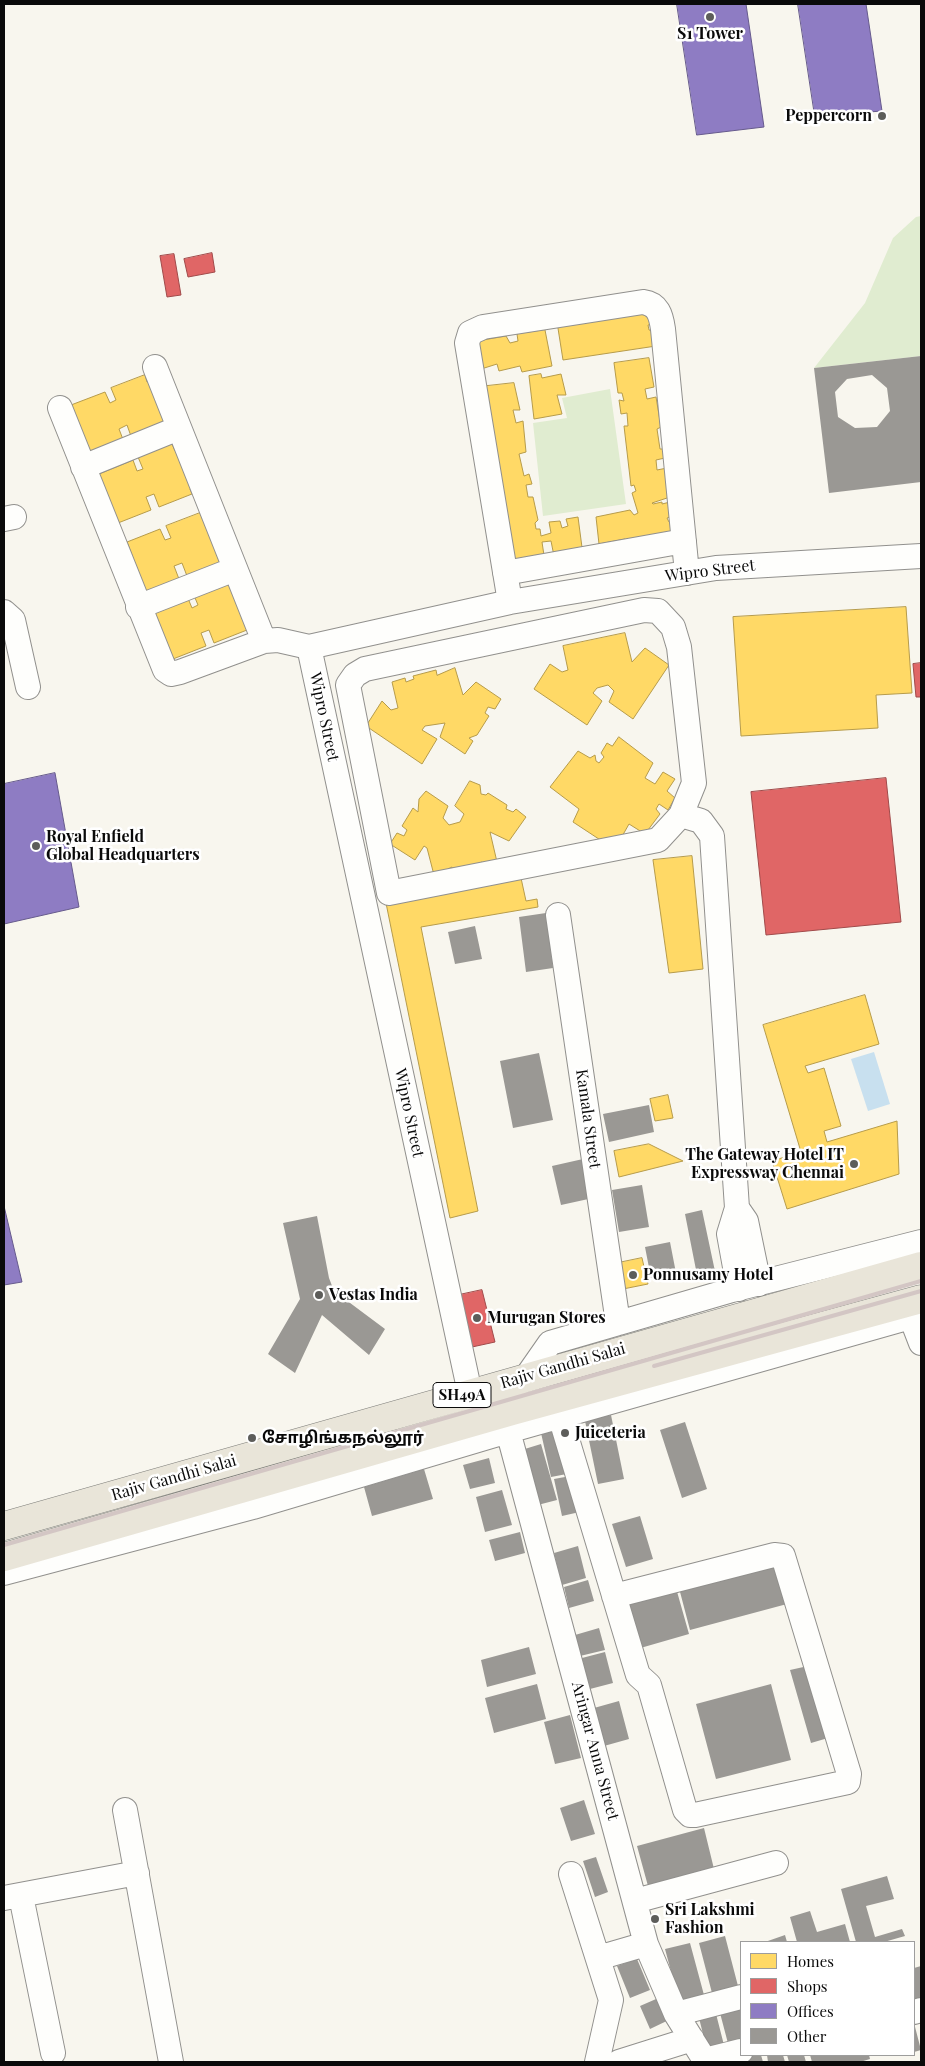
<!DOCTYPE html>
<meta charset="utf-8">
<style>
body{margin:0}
#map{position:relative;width:925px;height:2066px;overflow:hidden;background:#f8f6ee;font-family:"Playfair Display",serif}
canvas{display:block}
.frame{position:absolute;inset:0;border:5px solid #0a0a0a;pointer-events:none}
.legend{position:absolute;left:740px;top:1941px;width:175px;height:115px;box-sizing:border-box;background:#fff;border:1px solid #9d9d9d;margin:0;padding:6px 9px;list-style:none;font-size:15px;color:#0a0a0a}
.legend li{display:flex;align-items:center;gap:10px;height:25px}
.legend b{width:25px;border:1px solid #9d9d9d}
</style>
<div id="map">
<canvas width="925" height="2066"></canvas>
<div class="frame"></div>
<ul class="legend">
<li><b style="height:14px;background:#ffd966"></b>Homes</li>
<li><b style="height:14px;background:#e06666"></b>Shops</li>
<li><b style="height:14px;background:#8e7cc3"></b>Offices</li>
<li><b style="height:14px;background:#9a9894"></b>Other</li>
</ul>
</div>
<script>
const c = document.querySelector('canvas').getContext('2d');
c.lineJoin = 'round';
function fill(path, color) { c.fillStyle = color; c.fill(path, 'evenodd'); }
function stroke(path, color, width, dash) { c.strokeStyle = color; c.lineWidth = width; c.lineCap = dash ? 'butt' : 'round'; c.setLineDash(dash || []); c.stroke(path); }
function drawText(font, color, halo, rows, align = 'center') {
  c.font = font + ' "Playfair Display","Noto Sans Tamil",serif'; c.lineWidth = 5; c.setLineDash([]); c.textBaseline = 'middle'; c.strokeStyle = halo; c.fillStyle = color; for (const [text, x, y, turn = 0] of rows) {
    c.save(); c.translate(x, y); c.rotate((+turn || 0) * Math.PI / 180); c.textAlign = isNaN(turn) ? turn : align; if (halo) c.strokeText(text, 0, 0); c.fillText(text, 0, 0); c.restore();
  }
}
const green = new Path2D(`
 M921,216V356L814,368L865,303L893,238L916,217Z
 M610,389L626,504L543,516L533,423L567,418L562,398Z`);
const water = new Path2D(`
 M874,1052L890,1104L868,1111L851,1059Z`);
const homes = new Path2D(`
 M650,308L653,324L648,325L649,330L654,331L656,346L563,360L557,322Z
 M545,330L552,366L522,372L520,366L499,371L497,364L478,370L471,342L506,336L510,343L518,341L517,334Z
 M649,358L654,387L645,389L647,399L656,397L661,427L657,429L660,449H664L665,458L656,460L657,470L667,468L670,497L652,503L653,504L662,502V504L670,502L672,516L667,518L669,522H672L674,538L625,548V539L599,544L596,517L630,510L634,515L638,513L632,493L636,491L634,485L631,486L624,426H628L627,413L621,414L619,400L624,401L622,393H618L614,363Z
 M541,374L542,378L561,374L566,395H557L562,414L534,419L529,376Z
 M145,375L147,382L152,380L167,419L163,420L165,425L132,439L127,425L119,429L124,442L91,454L71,405L105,392L110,403L116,400L111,388Z
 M514,383L520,410H513L516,423L523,421L526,452L519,454L524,476L529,474L532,484L526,485L528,497H533L538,520L535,523L536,529H540L541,536L551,533L549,522L560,521L562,528L568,526L566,519L578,517L583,555L555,561L551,541L542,542L545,562L509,561L478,387Z
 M172,444L175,451L179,449L194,487L190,489L192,494L159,507L154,494L146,497L151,510L118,523L99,474L133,460L137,471L143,469L138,457Z
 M200,513L203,520L207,518L222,556L218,558L220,563L187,576L182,563L174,566L179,579L146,592L127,542L160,529L165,540L171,538L166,526Z
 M227,580L247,630L214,643L209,630L201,633L206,646L173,659L153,617L156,616L154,610L187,596L192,608L198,605L193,593Z
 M906,607L912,693L876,695L878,728L741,736L733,617Z
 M625,633L632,662L645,648L669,665L633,719L609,702L614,691L608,685L597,688L593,693L602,701L587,725L534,689L550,664L562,672L568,670L563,646Z
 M455,668L463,695L476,682L501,699L495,709L488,707L485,713L489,716L477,735L469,738L473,741L465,754L440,737L445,723L425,726L422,730L437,739L422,764L366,726L382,701L391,710L398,708L392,682L405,678L406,682L414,679L413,676L436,670L437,675Z
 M619,737L653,763L645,778L655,784L663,772L675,779L667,791L675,798L668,810L659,804L656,809L660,814L645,834L629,824L620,840L611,847L573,822L579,809L550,787L578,751L590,758L595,755L596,761L599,763L604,757L601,753L607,743L612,746Z
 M470,781L480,785L481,794L486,795L488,793L507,805L506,809L513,812L516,809L526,817L509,841L490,832L497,862L484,866L482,862L453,873L452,867L448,869V874L434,875L427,848L424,846L415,860L390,844L397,833L404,836L407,830L402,826L413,808L418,812L419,799L426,791L448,806L443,818L449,825L460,822L464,814L455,806Z
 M692,856L703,969L669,973L653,860Z
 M521,878L526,901L537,899L538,907L421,927L478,1211L450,1218L386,903Z
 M865,995L879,1044L805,1066L808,1073L824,1068L841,1126L824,1131L827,1142L897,1121L899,1174L787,1209L772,1161L801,1152L763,1025Z
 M668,1095L673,1118L655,1121L650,1099Z
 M649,1144L683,1161L619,1177L614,1151Z
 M642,1258L648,1284L623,1289L618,1263Z`);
const shops = new Path2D(`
 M212,253L215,272L188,277L184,259Z
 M174,254L181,295L167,297L160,256Z
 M921,663V697H916L913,664Z
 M886,778L901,922L766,935L751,792Z
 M482,1290L495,1342L472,1347L459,1295Z`);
const offices = new Path2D(`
 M677,4H746L764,127L697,135Z
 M798,4H866L882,111L815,116Z
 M55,773L79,907L4,924V784Z
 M4,1206L22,1282L4,1285Z`);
const building = new Path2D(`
 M921,356V482L829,493L814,368ZM872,375L887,388L890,411L877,427L855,428L838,417L835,392L847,379Z
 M546,913L553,968L526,972L519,917Z
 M475,926L482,959L455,964L448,932Z
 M539,1053L553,1120L513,1128L500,1061Z
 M649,1105L654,1132L609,1142L603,1114Z
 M583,1159L593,1198L561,1205L552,1166Z
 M642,1185L649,1227L619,1232L612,1190Z
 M702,1210L716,1276L698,1280L685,1214Z
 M317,1216L329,1278L334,1291L385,1329L369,1355L322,1315L295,1373L268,1354L300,1299L283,1223Z
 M670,1242L676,1273L651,1278L645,1247Z
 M611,1415L624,1479L598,1484L585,1421Z
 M685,1422L707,1489L682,1498L660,1430Z
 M562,1428L572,1473L551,1477L541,1433Z
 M541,1444L557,1500L530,1507L515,1452Z
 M489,1458L495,1483L470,1489L463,1465Z
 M424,1469L433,1499L372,1516L364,1487Z
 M576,1475L584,1511L562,1516L554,1479Z
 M502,1490L512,1525L485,1532L476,1497Z
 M640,1516L653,1559L626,1567L612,1524Z
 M520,1532L525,1553L495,1561L489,1540Z
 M578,1546L586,1578L562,1585L554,1553Z
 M775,1562L787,1604L690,1630L679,1588Z
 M588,1580L594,1601L569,1608L564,1587Z
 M676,1588L689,1634L637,1649L623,1603Z
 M599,1628L605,1650L580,1656L575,1635Z
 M529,1647L536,1674L487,1687L481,1660Z
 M605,1652L613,1683L590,1689L582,1658Z
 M808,1666L828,1738L811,1743L790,1670Z
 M537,1684L546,1719L494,1733L485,1698Z
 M771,1684L791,1760L716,1779L696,1704Z
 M619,1701L629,1739L604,1746L594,1708Z
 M570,1715L581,1758L555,1764L544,1722Z
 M584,1800L595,1834L571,1841L560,1808Z
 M704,1828L714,1869L648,1886L637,1846Z
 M596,1857L608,1892L595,1897L583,1861Z
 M887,1876L894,1899L866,1906L875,1937L902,1929L905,1936L884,1942H856L841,1889Z
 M810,1911L817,1932L845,1924L850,1942H797L790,1917Z
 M785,1935L787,1942H765Z
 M725,1936L738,1986L712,1993L699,1943Z
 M690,1943L704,1995L679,2001L665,1949Z
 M637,1959L650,1990L630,1998L617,1966Z
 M921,1966V2003L914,2005V1968Z
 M663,1996L673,2018L650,2029L640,2006Z
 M741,2007V2048L730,2051L720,2013Z
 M715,2010L725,2049L708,2054L698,2014Z
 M914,2023L921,2050L914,2052Z
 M749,2055H761L763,2062H743Z
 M767,2055H783L785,2062H768Z
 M787,2055H804L806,2062H789Z
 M810,2055H869L870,2059L860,2062H812Z`);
const minor = new Path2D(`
 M60,408L165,670L171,674L180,672L264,641L155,367
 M83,467L179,428
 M4,519L14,517
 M505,573L684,541
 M510,602L467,343L470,333L483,327L643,302C658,304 661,315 663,329L687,573
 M138,607L235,569
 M4,612L13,620L28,687
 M264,641L278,640L309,647L510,602L716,568L921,556
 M309,647L470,1393
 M681,815L658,840L389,893L348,685L355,675L365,669L644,610L658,611L673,627L679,647L694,783L681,815L701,821L712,836L737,1208L729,1234L739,1289
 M558,915L618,1323
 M737,1208L746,1221L759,1284
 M911,1317L921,1343
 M527,1376L550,1343L732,1290L921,1242
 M560,1416L638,1675L649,1685L685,1810L690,1815H695L848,1782L849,1774L783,1556L774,1555L614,1596
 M508,1431L646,1944L676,2014L706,2062
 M4,1573L253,1507L508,1431L921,1314
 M125,1810L171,2062
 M571,1874L611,2000L597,2062
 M21,1896L53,2053
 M4,1898L137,1873
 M635,1901L776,1863
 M598,1958L646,1944
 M914,2012L921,2010
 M676,2014L741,1997
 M705,2060L741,2051
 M619,2062L692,2039`);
const major = new Path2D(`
 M4,1526L921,1266
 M4,1557L512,1411L921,1299`);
const rail = new Path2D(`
 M654,1366L921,1291
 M4,1545L921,1281`);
const markers = [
 [710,17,5,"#5d5d5a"],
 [882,116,5,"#5d5d5a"],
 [36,846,5,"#5d5d5a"],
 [854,1164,5,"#5d5d5a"],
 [633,1275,5,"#5d5d5a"],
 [319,1295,5,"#5d5d5a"],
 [477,1318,5,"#5d5d5a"],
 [565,1433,5,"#5d5d5a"],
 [252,1438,5,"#5d5d5a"],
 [655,1919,5,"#5d5d5a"]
];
const shields = [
 [462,1395,58]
];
const shieldNames = [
 ["SH49A",462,1395]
];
const poiNames = [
 ["S1 Tower",710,34,"center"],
 ["Peppercorn",872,116,"right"],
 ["Royal Enfield",46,837],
 ["Global Headquarters",46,855],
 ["The Gateway Hotel IT",844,1155,"right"],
 ["Expressway Chennai",844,1173,"right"],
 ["Ponnusamy Hotel",643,1275],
 ["Vestas India",329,1295],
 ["Murugan Stores",487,1318],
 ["Juiceteria",575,1433],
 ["சோழிங்கநல்லூர்",262,1438],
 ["Sri Lakshmi",665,1910],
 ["Fashion",665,1928]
];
const streetNames = [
 ["Wipro Street",710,571,-7],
 ["Wipro Street",324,717,78],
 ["Wipro Street",409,1113,78],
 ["Kamala Street",588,1119,82],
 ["Rajiv Gandhi Salai",563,1366,-16],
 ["Rajiv Gandhi Salai",174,1478,-16],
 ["Aringar Anna Street",595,1751,75]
];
fill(green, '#e0ecd0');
fill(water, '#c8e0ef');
fill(homes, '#ffd966');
stroke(homes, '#b69b4a', 1);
fill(shops, '#e06666');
stroke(shops, '#a04a4a', 1);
fill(offices, '#8e7cc3');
stroke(offices, '#665a8c', 1);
fill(building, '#9a9894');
stroke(minor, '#91908d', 26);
stroke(major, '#7e7e7a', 29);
stroke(minor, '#fefefc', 24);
stroke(major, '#e9e5d9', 28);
stroke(rail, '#d3c6c4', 4);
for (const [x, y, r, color] of markers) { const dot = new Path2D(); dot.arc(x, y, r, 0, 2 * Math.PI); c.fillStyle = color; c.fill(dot); stroke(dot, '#fff', 2); }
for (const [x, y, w] of shields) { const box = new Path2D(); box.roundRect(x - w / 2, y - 12.5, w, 25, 4); c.fillStyle = '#fff'; c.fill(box); stroke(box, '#0a0a0a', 1); }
drawText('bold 15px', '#0a0a0a', null, shieldNames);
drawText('bold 16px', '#0a0a0a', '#fff', poiNames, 'left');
drawText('16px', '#0a0a0a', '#fff', streetNames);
</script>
